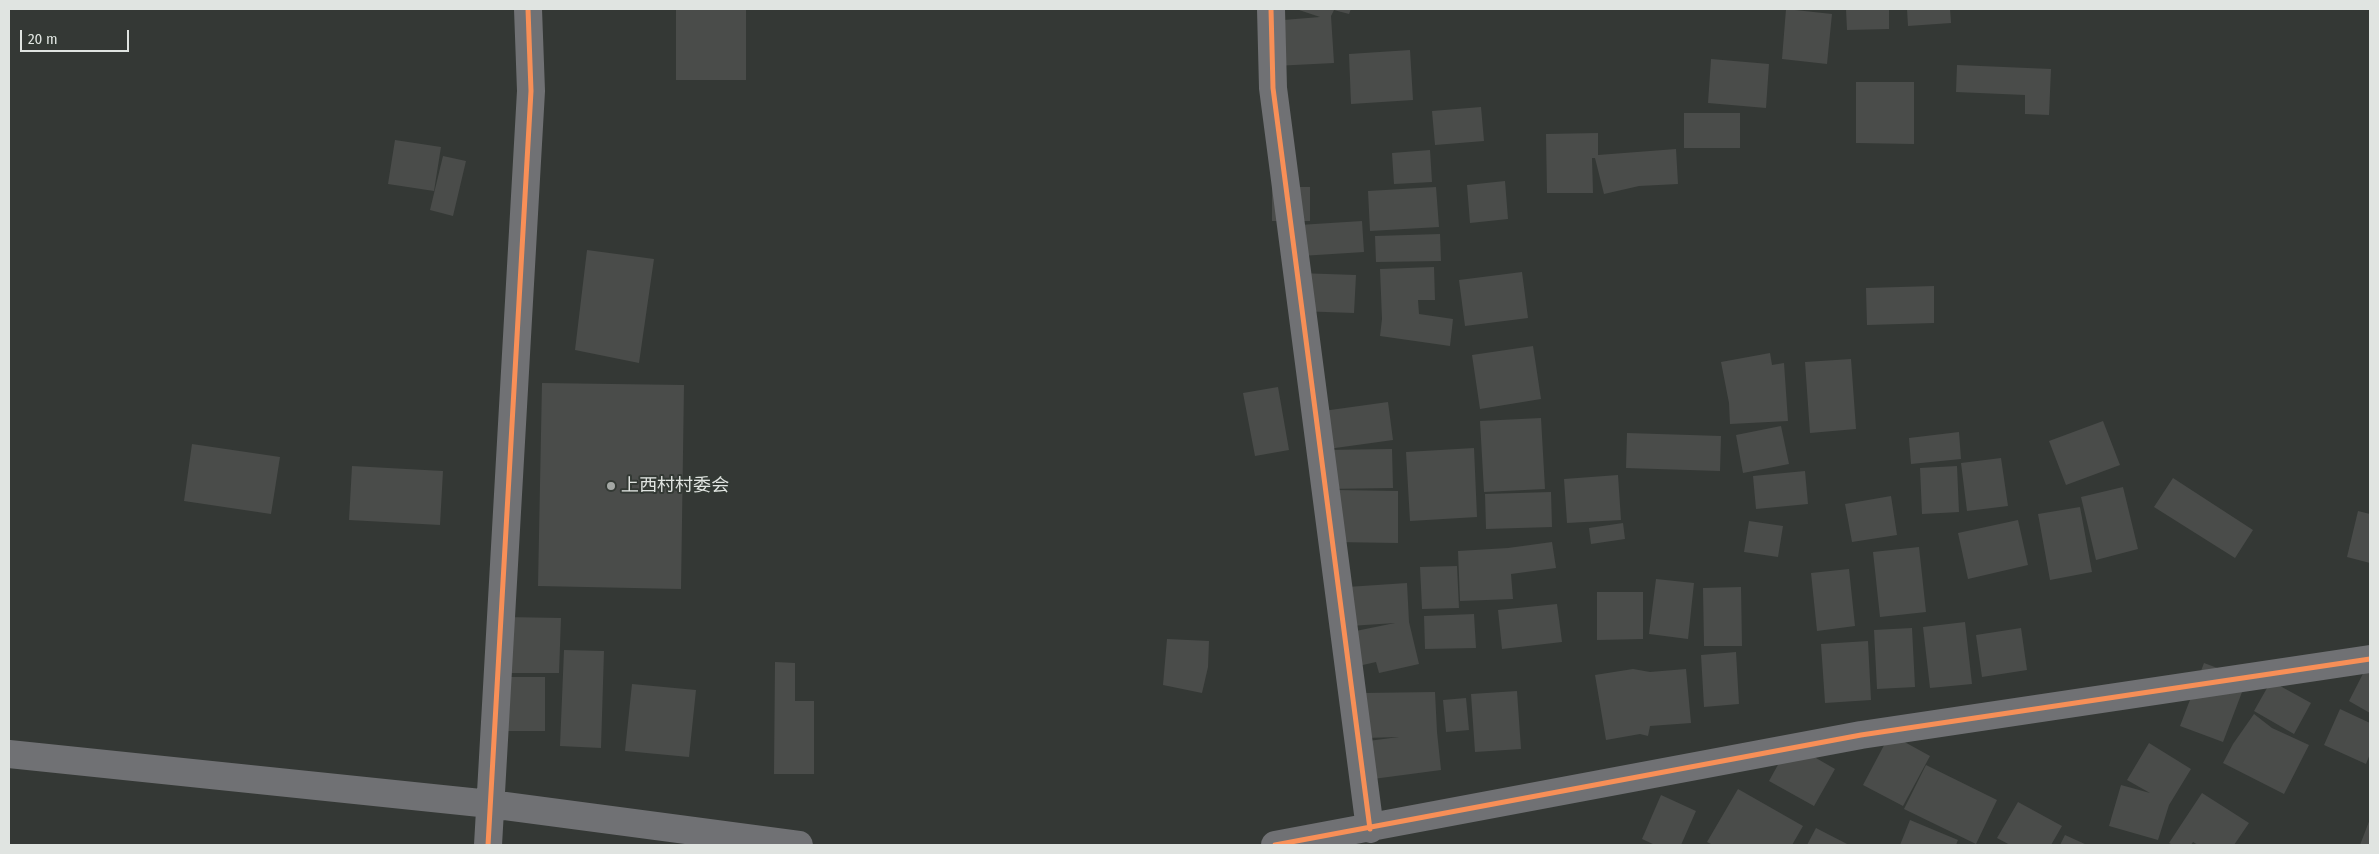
<!DOCTYPE html>
<meta charset="utf-8">
<style>
body{margin:0}
#map{position:relative;width:2379px;height:854px;overflow:hidden;background:#343835;font-family:"Fira Sans Condensed",sans-serif}
canvas{display:block}
.frame{position:absolute;inset:0;border:10px solid #e0e4e1;pointer-events:none}
.scale{position:absolute;left:20px;top:30px;width:109px;height:22px;box-sizing:border-box;border:2px solid #e0e4e1;border-top:0;padding-left:6px;font-size:15px;line-height:18px;white-space:nowrap;color:#e0e4e1;-webkit-text-stroke:4px #333934;paint-order:stroke}
</style>
<div id="map">
<canvas width="2379" height="854"></canvas>
<div class="frame"></div>
<div class="scale">20 m</div>
</div>
<script>
const c = document.querySelector('canvas').getContext('2d');
c.lineJoin = 'round';
function fill(path, color) { c.fillStyle = color; c.fill(path, 'evenodd'); }
function stroke(path, color, width, dash) { c.strokeStyle = color; c.lineWidth = width; c.lineCap = dash ? 'butt' : 'round'; c.setLineDash(dash || []); c.stroke(path); }
function drawText(font, color, halo, rows, align = 'center') {
  c.font = font + ' "Fira Sans Condensed","Noto Sans SC",sans-serif'; c.lineWidth = 4; c.setLineDash([]); c.textBaseline = 'middle'; c.strokeStyle = halo; c.fillStyle = color; for (const [text, x, y, turn = 0] of rows) {
    c.save(); c.translate(x, y); c.rotate((+turn || 0) * Math.PI / 180); c.textAlign = isNaN(turn) ? turn : align; if (halo) c.strokeText(text, 0, 0); c.fillText(text, 0, 0); c.restore();
  }
}
const building = new Path2D(`
 M676,9H746V80H676Z
 M1296,9H1351L1349,14L1334,10L1331,16L1334,63L1274,66L1271,21L1320,17Z
 M1786,9L1832,14L1827,64L1782,59Z
 M1846,9H1889V29L1847,30Z
 M1907,9H1950L1951,23L1908,26Z
 M1410,50L1413,100L1351,104L1349,54Z
 M1711,59L1769,64L1766,108L1708,103Z
 M1957,65L2051,69L2049,115L2025,114V95L1956,92Z
 M1856,82H1914V144L1856,143Z
 M1481,107L1484,141L1435,145L1432,111Z
 M1684,113H1740V148H1684Z
 M1598,133V155L1676,149L1678,184L1639,186L1604,194L1595,158H1592L1593,193H1547L1546,134Z
 M395,140L441,147L434,191L388,184Z
 M1430,150L1432,182L1394,184L1392,153Z
 M443,156L466,161L453,216L430,210Z
 M1505,181L1508,219L1470,223L1467,185Z
 M1272,187H1310V221H1272Z
 M1436,187L1439,227L1370,231L1368,191Z
 M1362,221L1364,252L1301,256L1299,225Z
 M1440,234L1441,261L1376,262L1375,236Z
 M587,250L654,259L639,363L575,350Z
 M1434,267L1435,300H1418L1419,314L1453,319L1450,346L1380,336L1382,319L1380,269Z
 M1522,272L1528,318L1465,326L1459,280Z
 M1298,273L1356,275L1354,313L1297,311Z
 M1934,286V323L1867,325L1866,288Z
 M1533,346L1541,399L1480,409L1472,355Z
 M1770,353L1772,365L1784,363L1788,421L1730,424L1729,403L1721,362Z
 M1851,359L1856,429L1810,433L1805,362Z
 M542,383L684,385L681,589L538,586Z
 M1278,387L1289,450L1255,456L1243,393Z
 M1388,402L1393,440L1328,449L1323,411Z
 M1541,418L1545,489L1484,492L1480,421Z
 M2103,421L2120,465L2066,485L2049,441Z
 M1781,426L1789,464L1743,473L1736,435Z
 M1959,432L1961,459L1911,464L1909,438Z
 M1627,433L1721,436L1720,471L1626,468Z
 M192,444L280,457L271,514L184,501Z
 M1474,448L1477,517L1410,521L1406,452Z
 M1392,449L1393,488L1325,489L1324,450Z
 M2001,458L2008,506L1967,511L1961,463Z
 M352,466L443,471L440,525L349,520Z
 M1957,466L1959,512L1922,514L1920,468Z
 M1805,471L1808,504L1756,509L1753,476Z
 M1618,475L1621,520L1567,523L1564,479Z
 M2173,478L2253,530L2235,558L2154,507Z
 M2123,487L2138,549L2096,560L2081,497Z
 M1335,490L1398,491V543L1334,542Z
 M1551,492L1552,527L1486,529L1485,494Z
 M1891,496L1897,535L1852,542L1845,504Z
 M2080,507L2092,572L2050,580L2038,514Z
 M2358,511L2370,514V563L2347,557Z
 M2018,520L2028,565L1968,579L1958,533Z
 M1749,521L1783,526L1778,557L1744,552Z
 M1623,523L1625,539L1591,544L1589,528Z
 M1552,542L1556,568L1511,574L1513,599L1460,601L1458,551L1508,548Z
 M1919,547L1926,612L1880,617L1873,552Z
 M1457,566L1459,608L1422,609L1420,567Z
 M1849,569L1855,626L1817,631L1811,573Z
 M1656,579L1694,583L1688,639L1649,634Z
 M1407,583L1409,622L1419,664L1379,673L1376,662L1354,667L1346,633L1395,623L1350,626L1347,587Z
 M1741,587L1742,646H1704L1703,588Z
 M1597,592H1643V639L1597,640Z
 M1557,604L1562,642L1502,649L1498,610Z
 M1474,614L1476,648L1425,649L1424,616Z
 M505,617L561,618L559,673H504Z
 M1965,622L1972,684L1930,688L1923,627Z
 M1912,628L1915,687L1877,689L1874,630Z
 M2021,628L2027,670L1982,677L1976,635Z
 M1167,639L1209,641L1208,667L1202,693L1163,685Z
 M1868,641L1871,700L1825,703L1821,644Z
 M564,650L604,651L601,748L560,746Z
 M1736,652L1739,704L1704,707L1701,655Z
 M2370,660V713L2349,701Z
 M775,662L795,663V701H814V774H774Z
 M2204,663L2247,679L2223,742L2180,726Z
 M1633,669L1650,672L1686,669L1691,723L1650,726L1648,736L1640,734L1606,740L1595,675Z
 M506,677H545V731H506Z
 M2271,681L2311,703L2294,734L2254,711Z
 M632,684L696,690L689,757L625,751Z
 M1517,691L1521,749L1475,752L1471,694Z
 M1435,692L1437,732L1441,770L1373,779L1368,741L1399,737L1365,738L1364,693Z
 M1466,698L1469,730L1446,732L1443,700Z
 M2340,709L2370,723V754L2366,764L2324,745Z
 M2254,714L2272,728L2309,745L2284,794L2223,763L2233,744Z
 M1890,734L1930,756L1903,806L1863,785Z
 M1790,743L1835,769L1814,806L1769,781Z
 M2149,743L2191,769L2169,805L2158,840L2109,826L2121,785L2150,793L2127,780Z
 M1926,765L1997,800L1976,844L1904,809Z
 M1738,789L1803,826L1792,845H1713L1707,842Z
 M2202,793L2249,823L2234,845H2198L2193,842L2191,845H2173L2169,843Z
 M1661,795L1696,811L1681,845H1655L1642,839Z
 M2018,802L2062,826L2051,845H2010L1997,838Z
 M2370,819V845H2360Z
 M1910,820L1958,840L1956,845H1900Z
 M1816,828L1849,845H1807Z
 M2065,835L2087,845H2060Z`);
const minor = new Path2D(`
 M1271,9L1273,88L1370,829
 M9,754L490,804L799,845
 M488,845L531,91L528,9
 M1275,845L1861,735L2370,659`);
const cycleway = new Path2D(`
 M1271,9L1273,88L1370,829
 M488,845L531,91L528,9
 M1275,845L1861,735L2370,659`);
const markers = [
 [611,486,5,"#a4a8a5"]
];
const poiNames = [
 ["上西村村委会",621,486]
];
fill(building, '#4a4c4a');
stroke(minor, '#707174', 28);
stroke(cycleway, '#f78f57', 5);
for (const [x, y, r, color] of markers) { const dot = new Path2D(); dot.arc(x, y, r, 0, 2 * Math.PI); c.fillStyle = color; c.fill(dot); stroke(dot, '#333934', 2); }
drawText('18px', '#e0e4e1', '#333934', poiNames, 'left');
</script>
